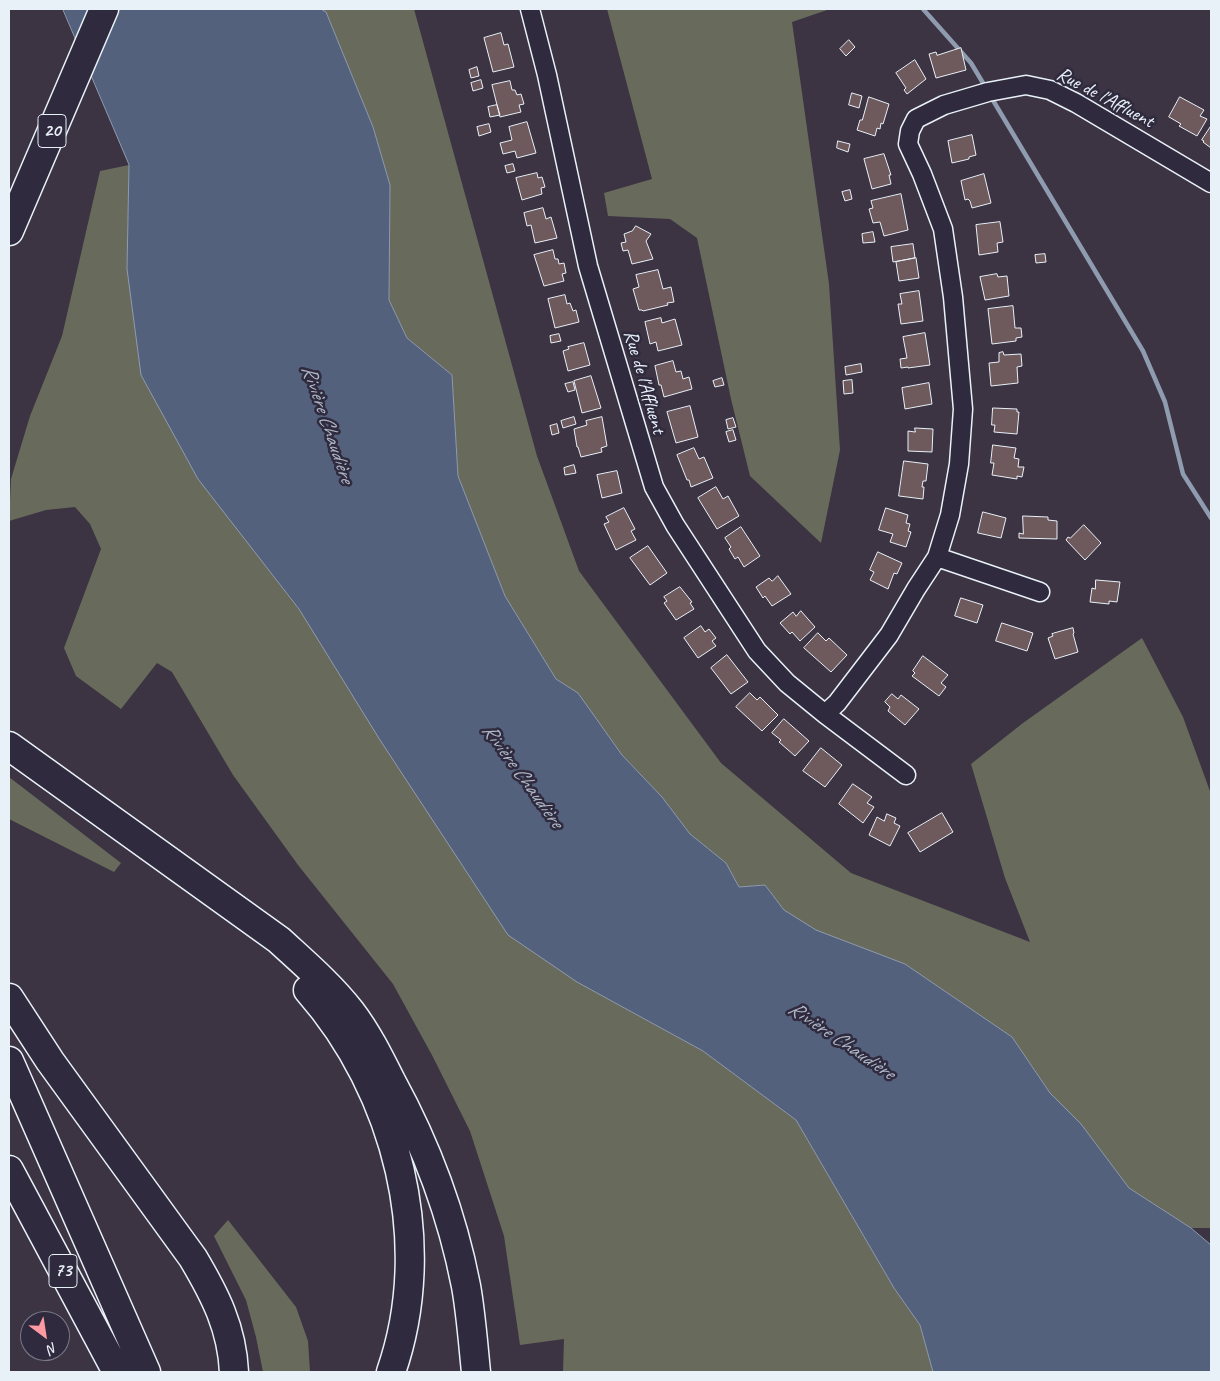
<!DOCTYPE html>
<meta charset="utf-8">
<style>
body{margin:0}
#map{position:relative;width:1220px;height:1381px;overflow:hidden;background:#3c3343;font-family:Caveat,sans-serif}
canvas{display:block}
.frame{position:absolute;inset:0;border:10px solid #e8f1f8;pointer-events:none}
.north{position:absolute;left:20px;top:1311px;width:50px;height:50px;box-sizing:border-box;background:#2f2a3d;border:1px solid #797a88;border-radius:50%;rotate:149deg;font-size:14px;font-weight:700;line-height:20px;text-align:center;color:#e8f1f8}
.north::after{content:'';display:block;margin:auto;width:18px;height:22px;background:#ff9aa2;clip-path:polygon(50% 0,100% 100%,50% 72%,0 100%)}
</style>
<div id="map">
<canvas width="1220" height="1381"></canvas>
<div class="frame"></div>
<div class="north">N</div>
</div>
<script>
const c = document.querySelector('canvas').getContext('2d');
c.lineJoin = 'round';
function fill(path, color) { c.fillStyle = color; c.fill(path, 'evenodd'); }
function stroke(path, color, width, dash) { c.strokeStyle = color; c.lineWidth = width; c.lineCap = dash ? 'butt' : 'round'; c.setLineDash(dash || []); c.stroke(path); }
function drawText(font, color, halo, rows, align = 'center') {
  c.font = font + ' Caveat,sans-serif'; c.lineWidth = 5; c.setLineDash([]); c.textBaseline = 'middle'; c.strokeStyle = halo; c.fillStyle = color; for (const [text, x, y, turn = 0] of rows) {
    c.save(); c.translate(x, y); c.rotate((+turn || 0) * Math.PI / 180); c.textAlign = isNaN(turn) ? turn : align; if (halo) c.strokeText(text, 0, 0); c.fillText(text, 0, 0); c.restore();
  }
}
const green = new Path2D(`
 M321,9H414L537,456L579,571L721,763L851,873L1030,942L1005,878L971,764L1023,723L1142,638L1183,717L1211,794V1228H1191L1129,1188L1081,1124L1050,1093L1012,1037L905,964L816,931L784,910L765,885L739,887L726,863L690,834L662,797L622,755L578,693L556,679L505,596L458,476L452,375L407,338L389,300L390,185L373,127L326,12Z
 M607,9H830L792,22L829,284L840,450L821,543L750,476L731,399L697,238L670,219L608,216L604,193L652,179Z
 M129,165L127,269L269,570L299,609L577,982L703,1051L796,1120L894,1288L920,1325L933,1372H563L564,1339L520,1345L504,1236L470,1131L433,1057L393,984L298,865L233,775L172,672L157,663L121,709L76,676L64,648L101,549L90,524L75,507L46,510L9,521L11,479L30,416L62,336L100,171Z
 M9,777L121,863L114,872L9,819Z
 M228,1220L296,1307L308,1341L310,1372H263L256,1337L246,1300L214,1236Z`);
const water = new Path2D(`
 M63,9H321L326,12L373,127L390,185L389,300L407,338L452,375L458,476L505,596L556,679L578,693L622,755L662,797L690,834L726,863L739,887L765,885L784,910L816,930L905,964L1012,1037L1050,1093L1081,1124L1129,1188L1191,1228L1211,1245V1372H933L920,1325L894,1288L796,1120L703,1051L577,982L508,935L380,740L299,609L198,479L141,375L127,269L129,165Z`);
const stream = new Path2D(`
 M923,9L971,63L986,88
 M991,97L1143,351L1165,402L1183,474L1211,518`);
const building = new Path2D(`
 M501,33L504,45L508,44L514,67L493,72L484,38Z
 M849,40L855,47L846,56L840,49Z
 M961,48L966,70L936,78L929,54L936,52L937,55Z
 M915,60L926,79L907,94L904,90L906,88L896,73Z
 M477,67L479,76L471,78L469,70Z
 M481,80L483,88L473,91L471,83Z
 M510,81L512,90H515L517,95L521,94L524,104L519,105L521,112L500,117L492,85Z
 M852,93L862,96L859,108L849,105Z
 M869,97L889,104L883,124L881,123L880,129L877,128L875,136L857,130L860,120H862Z
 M1180,97L1204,110L1200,116L1207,119L1197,136L1179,126L1181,124L1169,117Z
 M497,105L500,115L490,117L488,107Z
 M527,122L536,153L517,158L515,151L503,154L500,143L512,140L509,127Z
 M489,124L491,132L479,136L477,127Z
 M1211,126V148L1203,142L1204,141L1202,140Z
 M972,135L976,155L969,157V159L952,163L948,141Z
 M838,141L850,144L848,152L837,148Z
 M884,154L891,175H889L891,184L872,189L864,159Z
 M513,164L515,171L507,173L505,166Z
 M537,173L538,178L542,177L545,187L541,188L542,194L522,200L516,178Z
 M984,174L991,203L972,208L970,201L968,199L965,200L961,181Z
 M850,190L852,199L845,201L842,192Z
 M901,194L908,230L884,236L880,222L873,223L869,209L873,208L871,201Z
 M543,208L546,219L551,217L557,238L535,243L531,225L527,226L524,213Z
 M1000,222L1003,242L997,243L998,252L979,255L976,225Z
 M636,226L651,234L646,241L653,259L632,264L628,250L623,251L621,243L626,242L624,234L632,231Z
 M873,232L875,242L863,243L862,234Z
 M913,244L915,258L893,262L891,247Z
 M553,250L555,259H558L559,264L564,263L566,273L562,274L564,281L544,286L534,255Z
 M1045,254L1046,262L1036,263L1035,255Z
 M916,258L919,278L899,281L896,262Z
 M658,270L663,289L671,287L674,302L667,303L668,305L643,311L642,310H639L633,289L639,287L636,275Z
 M997,274L998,277L1007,276L1009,296L985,300L980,277Z
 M919,291L923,321L901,324L898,304H902L900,294Z
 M565,295L567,304L570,303L573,311L576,310L579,322L555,328L548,299Z
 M1013,306L1015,328H1021L1022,337L1016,338V341L992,344L988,309Z
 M661,318L662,323L675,319L682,345L658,351L656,342L650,344L645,322Z
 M925,333L930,365L908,368V367L901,368L900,359L907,358L903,337Z
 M559,334L561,341L551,343L550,336Z
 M584,343L590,365L568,371L563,351L569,349L568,347Z
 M1003,352L1004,355L1021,354L1022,366L1017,367L1018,383L991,386L989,363L999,362V353Z
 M673,361L676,372L681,371L683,379L689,377L692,389L664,397L661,385H659L655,366Z
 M861,364L862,372L846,375L845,367Z
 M591,376L601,408L582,413L574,381Z
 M722,378L724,385L715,387L713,381Z
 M852,380L853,393L844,394L843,381Z
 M573,382L575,390L568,392L565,384Z
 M929,383L932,404L905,409L902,388Z
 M690,406L698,437L676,443L667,412Z
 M993,408L1017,409V412H1019L1017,434L994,432L995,425H992Z
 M574,417L576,424L563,428L561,421Z
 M602,417L607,446L601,448L602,452L581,457L578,447H577L574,429L587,425L586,421Z
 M733,418L736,427L728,429L726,420Z
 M557,424L559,433L552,435L550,426Z
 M915,428L933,429L932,452L908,451V431L915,432Z
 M733,430L736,440L729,442L726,432Z
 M993,445L1016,448L1014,458L1019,459L1018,467H1024L1022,477L1017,476V479L992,475L994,463H991Z
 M694,448L699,459L704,457L713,478L691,487L689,480H687L677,455Z
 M904,461L928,464L926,481H923L922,487H924L923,499L899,496Z
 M574,465L576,473L565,475L564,468Z
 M617,471L622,493L602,498L597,475Z
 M716,487L723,499L728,496L739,516L717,529L698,498Z
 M624,508L635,529L631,531L636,540L616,550L604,524L609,522L606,517Z
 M886,508L908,515L906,523L910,524L908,531L911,532L906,547L890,542L893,534L879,530Z
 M983,512L1006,518L1001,538L978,533Z
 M1023,516L1048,517V520L1057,521V539L1019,538V533L1023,534Z
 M1084,525L1101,543L1085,560L1066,540L1068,537L1070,538Z
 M741,527L760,556L744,567L738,557L735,559L729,549L731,547L725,538Z
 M648,546L667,573L650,585L630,558Z
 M878,552L902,563L897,574L894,573L888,589L870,580L874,572L870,570Z
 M778,576L791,594L772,606L765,596L763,598L756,587L769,578L772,581Z
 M1096,580L1120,582L1117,602L1109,601V604L1090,602L1092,588L1095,589Z
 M680,587L692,602L690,603L694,609L676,620L664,603L667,601L664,597Z
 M961,598L983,605L977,623L955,616Z
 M801,611L815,627L800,641L792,632L790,634L780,623L793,612L796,616Z
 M1002,623L1033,633L1027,651L996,641Z
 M701,626L705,632L709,629L716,638L712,641L716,646L698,658L684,638Z
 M1073,628L1074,633L1073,634L1078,652L1055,659L1048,638L1053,636L1052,634Z
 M818,633L826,641L829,638L847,655L831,672L804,648Z
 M727,655L748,682L731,694L711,668Z
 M923,656L948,675L941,683L946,687L939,696L912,676L915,673L913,671Z
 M750,693L757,700L760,697L778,715L762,731L736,707Z
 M892,694L898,699L901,695L919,709L905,725L888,711L890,707L885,702Z
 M784,719L809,741L795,756L779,742L781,740L772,733Z
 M821,748L842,765L825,787L803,771Z
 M853,784L872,797L867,803L874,807L863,823L839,804Z
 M942,813L953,832L920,852L908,833Z
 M887,814L896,818L894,823L900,826L890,846L869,835L877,817L884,821Z`);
const minor = new Path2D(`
 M530,9L547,75L588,266L654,487L675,525L757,651L787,683L825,714L837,703L889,635L916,589L937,557L950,515L959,464L963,409L953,297L943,229L922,174L908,144L910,131L916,119L944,105L988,92L1026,85L1050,90L1076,103L1211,183
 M937,557L1040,592
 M825,714L906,775`);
const motorway = new Path2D(`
 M9,231L104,9
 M9,746L279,940C304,963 330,985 351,1012C367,1033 379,1057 391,1081C426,1145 452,1214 466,1286C471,1314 473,1343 476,1372
 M308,990C397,1091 436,1243 391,1372
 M9,998L50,1061L193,1258C215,1295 232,1328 234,1372
 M9,1061L146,1372
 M9,1170L117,1372`);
const shields = [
 [52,131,28],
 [63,1271,28]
];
const shieldNames = [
 ["20",52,131],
 ["73",63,1271]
];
const streetNames = [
 ["Rue de l'Affluent",1105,98,28],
 ["Rue de l'Affluent",644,382,74]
];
const waterNames = [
 ["Rivière Chaudière",327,424,71],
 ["Rivière Chaudière",522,776,54],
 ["Rivière Chaudière",841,1041,34]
];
fill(green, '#686b5c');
fill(water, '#54617d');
stroke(water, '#8f9bae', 1);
stroke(stream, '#8f9bae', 4.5);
fill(building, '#6e595c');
stroke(building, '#e8f1f8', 1);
stroke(minor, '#e8f1f8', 21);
stroke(motorway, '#e8f1f8', 31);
stroke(minor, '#2f2a3d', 18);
stroke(motorway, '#2f2a3d', 28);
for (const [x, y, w] of shields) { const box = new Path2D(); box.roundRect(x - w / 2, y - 16.5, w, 33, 4); c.fillStyle = '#2f2a3d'; c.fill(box); stroke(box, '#e8f1f8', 1); }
drawText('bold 19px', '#e8f1f8', null, shieldNames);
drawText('20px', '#e8f1f8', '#2f2a3d', streetNames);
drawText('italic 21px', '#adb7c7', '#2f2a3d', waterNames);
</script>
